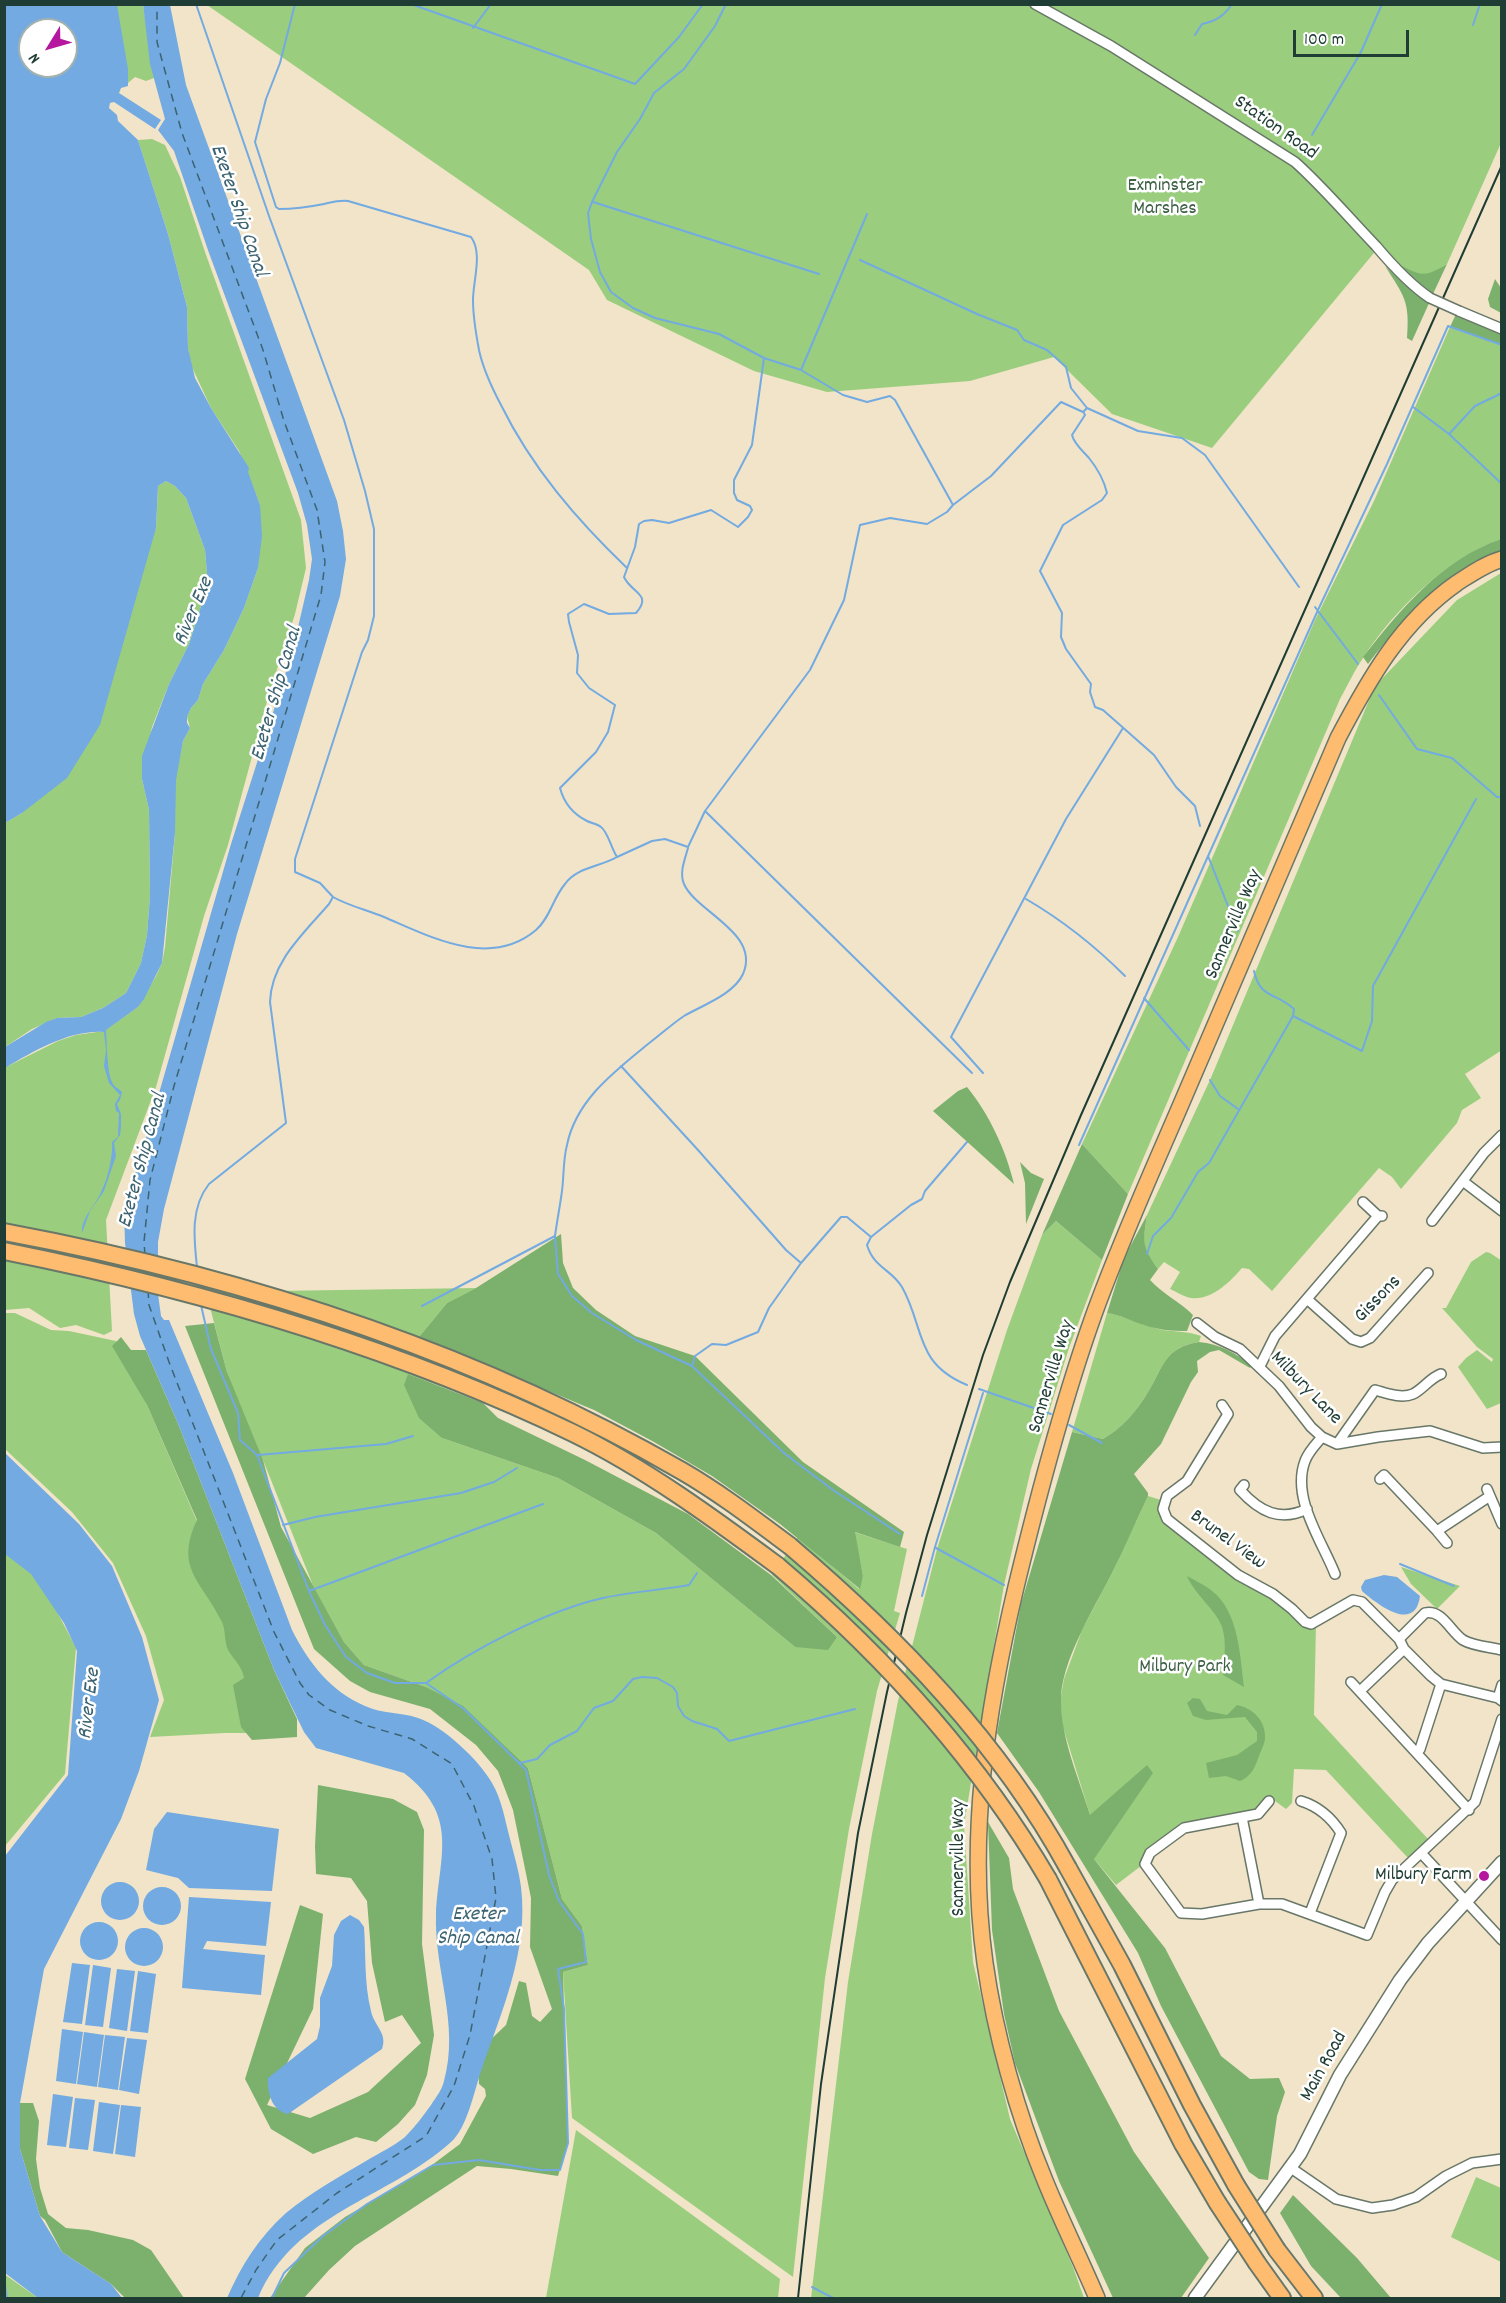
<!DOCTYPE html>
<style>
body{margin:0}
#map{position:relative;width:1506px;height:2303px;overflow:hidden;background:#f1e4c9;font-family:Dekko,sans-serif}
canvas{display:block}
.frame{position:absolute;inset:0;border:6px solid #1f3d34;pointer-events:none}
.north{position:absolute;left:18px;top:18px;width:60px;height:60px;box-sizing:border-box;background:#fff;border:2px solid #a5b1ae;border-radius:50%;rotate:233deg;font-size:16px;font-weight:700;line-height:24px;text-align:center;color:#1f3d34}
.north::after{content:'';display:block;margin:auto;width:21px;height:27px;background:#b5179e;clip-path:polygon(50% 0,100% 100%,50% 72%,0 100%)}
.scale{position:absolute;left:1293px;top:30px;width:116px;height:27px;box-sizing:border-box;border:3px solid #1f3d34;border-top:0;padding-left:8px;font-size:18px;line-height:21px;white-space:nowrap;color:#1f3d34;-webkit-text-stroke:4px #fff;paint-order:stroke}
</style>
<div id="map">
<canvas width="1506" height="2303"></canvas>
<div class="frame"></div>
<div class="north">N</div>
<div class="scale">100 m</div>
</div>
<script>
const c = document.querySelector('canvas').getContext('2d');
c.lineJoin = 'round';
function fill(path, color) { c.fillStyle = color; c.fill(path, 'evenodd'); }
function stroke(path, color, width, dash) { c.strokeStyle = color; c.lineWidth = width; c.lineCap = dash ? 'butt' : 'round'; c.setLineDash(dash || []); c.stroke(path); }
function drawText(font, color, halo, rows, align = 'center') {
  c.font = font + ' Dekko,sans-serif'; c.lineWidth = 5; c.setLineDash([]); c.textBaseline = 'middle'; c.strokeStyle = halo; c.fillStyle = color; for (const [text, x, y, turn = 0] of rows) {
    c.save(); c.translate(x, y); c.rotate((+turn || 0) * Math.PI / 180); c.textAlign = isNaN(turn) ? turn : align; if (halo) c.strokeText(text, 0, 0); c.fillText(text, 0, 0); c.restore();
  }
}
const green = new Path2D(`
 M39,5H143L154,78L146,81L135,77L128,83Z
 M207,5H1501V143L1447,264C1442,267 1435,273 1430,274C1414,278 1389,257 1378,248L1212,448L1112,414L1054,357L970,381L827,392L754,371L607,300L589,270Z
 M152,139L165,145L180,177L205,252L301,520L306,568L295,614L269,694L228,845L204,916L156,1087L106,1220L112,1331L104,1335L76,1325L60,1328L29,1308L5,1310L4,1068L58,1041L76,1035L104,1031L138,1007L156,976L162,963L165,947L175,833V780L183,741L190,728L187,717L191,708L198,700L203,684L224,650L244,608L258,568L260,505L239,451L211,408L191,365L188,348L187,307L168,234L138,140Z
 M1450,327L1501,344V539C1448,557 1393,611 1363,658C1354,671 1348,685 1340,699L1128,1194L1082,1144L1178,937L1315,620L1374,501Z
 M166,481L175,486L186,498L205,550L207,573L202,603L189,644L169,684L152,727L142,779L149,810L150,896L147,935L141,963L126,993L103,1008L81,1017L57,1018L32,1029L5,1047V823L22,813L156,528L158,486Z
 M1501,573L1502,1050L1465,1074L1481,1098L1462,1110L1457,1123L1401,1189L1392,1177L1379,1168L1272,1291L1249,1269L1242,1268C1231,1281 1211,1301 1191,1298C1184,1297 1177,1292 1170,1289L1180,1272L1164,1262L1158,1269L1147,1254L1143,1243L1147,1215L1210,1080L1375,686L1457,600Z
 M1056,1221L1102,1260L1069,1348L1031,1469L1004,1585L964,1825L973,1962L1010,2119L1073,2267L1084,2298H811L848,1982L872,1834L898,1701L937,1549L1007,1330L1042,1235Z
 M1486,1252L1490,1253L1502,1261L1501,1403L1487,1409L1458,1367L1466,1358L1477,1350L1492,1362L1493,1359L1477,1347L1442,1308H1446L1471,1262Z
 M476,1288L447,1303L419,1337L462,1355L450,1390L408,1374L442,1438L558,1478L656,1533L795,1647L837,1637L772,1575L798,1537L859,1589L863,1576L854,1532L907,1549L894,1611L900,1613L877,1691L849,1829L825,1978L793,2277L572,2118L563,1972L588,1965L582,1926L562,1899L528,1768L426,1687L364,1665L344,1642L314,1588L263,1460L248,1433L227,1372L206,1292Z
 M4,1313H15L51,1330L69,1331L116,1341L147,1405L288,1733H225L150,1737L164,1700L146,1636L113,1563L72,1512L5,1449Z
 M1107,1313C1126,1316 1143,1326 1163,1330C1176,1332 1188,1331 1201,1336L1199,1342C1164,1348 1164,1366 1148,1392C1137,1411 1122,1428 1103,1439L1072,1432Z
 M1148,1496L1161,1500L1160,1511L1164,1521L1316,1625L1314,1715L1428,1839L1408,1858L1326,1770L1294,1769L1292,1803L1286,1809L1271,1798L1260,1809L1185,1823L1144,1853L1141,1866L1116,1885L1094,1859L1090,1815L1063,1727L1060,1701L1064,1679L1082,1630L1113,1571Z
 M5,1531L53,1604L76,1648L65,1774L5,1846Z
 M1401,1567L1460,1586L1437,1609L1411,1584Z
 M576,2130L780,2279L778,2298H546Z
 M1476,2177L1501,2188V2262L1451,2237Z
 M4,2274L38,2298H5Z`);
const forest = new Path2D(`
 M1394,262C1420,274 1421,280 1447,264L1433,294L1419,286Z
 M1385,266L1414,293L1430,301L1412,341L1407,338C1410,301 1404,296 1385,266Z
 M1495,279L1501,288V313L1490,307L1488,299Z
 M1456,314L1501,334V345L1450,327Z
 M1501,539V551C1444,579 1406,614 1368,664L1363,657C1400,610 1442,559 1501,539Z
 M967,1087C989,1114 1006,1150 1014,1184L933,1111L958,1091Z
 M1082,1144L1128,1194L1102,1260L1056,1221L1042,1235Z
 M1020,1162L1031,1173L1044,1179L1026,1224L1025,1183Z
 M1147,1215C1143,1243 1141,1245 1158,1269L1150,1280C1164,1295 1179,1301 1193,1315L1187,1331C1172,1331 1158,1330 1144,1325C1131,1321 1121,1315 1107,1313L1124,1258Z
 M561,1234L563,1263L573,1288L596,1310L635,1336L695,1356L803,1462L904,1532L900,1547L855,1532L863,1576L860,1589L780,1524L712,1476L654,1442L594,1410L419,1337L447,1303L476,1288Z
 M214,1323L227,1372L263,1460L281,1527L344,1642L364,1665L426,1687L463,1706L528,1768L562,1899L582,1926L588,1965L563,1972L568,2143L558,2176L511,2169L477,2166L355,2246L329,2270L304,2298H270L305,2248L345,2217L424,2171L460,2144L486,2096L485,2089L479,2084L478,2067L486,2044L506,2025L519,1981L526,1983L532,2016L540,2022L552,2009L530,1947L531,1898L513,1810L498,1771L476,1745L430,1709L370,1692L350,1681L314,1649L185,1326Z
 M121,1337L131,1350H146L179,1426L274,1670L297,1719V1737L252,1740L241,1727L233,1685L244,1678C242,1666 234,1660 228,1650C224,1641 226,1631 222,1622C202,1581 174,1569 197,1520L147,1405L112,1346Z
 M1199,1342C1220,1344 1235,1353 1252,1365L1250,1368L1219,1350L1210,1352L1197,1361L1198,1372L1191,1382L1161,1444L1134,1474L1148,1493V1496C1136,1521 1125,1547 1113,1571C1095,1607 1059,1664 1061,1703C1062,1742 1079,1778 1090,1815L1147,1765L1153,1773L1094,1859L1165,1948L1221,2056L1250,2079L1279,2078L1285,2092L1277,2116L1268,2180L1259,2179L1249,2172L1161,2006L1138,1953L1039,1792L997,1733L1021,1604L1072,1432L1103,1439C1122,1428 1137,1411 1148,1392C1164,1366 1164,1348 1199,1342Z
 M408,1374L483,1403L498,1418L585,1460L688,1514L771,1575L837,1637L828,1650L795,1647L656,1533L558,1478L442,1438L419,1418L404,1385Z
 M1187,1576C1195,1580 1204,1585 1211,1590C1239,1611 1240,1656 1244,1687L1223,1675C1224,1660 1227,1642 1222,1627C1217,1611 1194,1594 1187,1576Z
 M1193,1698L1200,1699L1207,1711L1227,1715L1237,1705C1252,1708 1266,1720 1265,1738C1265,1743 1261,1751 1259,1756C1255,1767 1252,1776 1240,1781L1226,1776L1209,1778L1206,1763L1237,1755L1257,1741V1732L1245,1717L1206,1720L1193,1716L1187,1703Z
 M318,1785L393,1799L417,1812L424,1830L422,1944L434,2035L427,2075L415,2105L398,2124L376,2142L356,2137L313,2154L271,2129L245,2079L300,1905L323,1914L313,2009L267,2105L310,2118L368,2092L421,2043L402,2015L385,2022L372,1963L367,1901L351,1878L316,1874L315,1846Z
 M988,1822L1009,1858L1013,1889L1059,2011L1134,2152L1209,2258L1181,2298H1113L1059,2181L1015,2063L1004,2014L992,1930Z
 M20,2103H33L39,2121L36,2159L40,2188L48,2214L66,2228L88,2230L133,2240L151,2250L184,2298H125L111,2284L62,2252L45,2220L40,2216L20,2149Z
 M1293,2195L1357,2258L1391,2298H1341L1311,2266L1280,2213Z`);
const water = new Path2D(`
 M5,4L117,5L128,69V86L121,88L119,93L161,120L155,129L114,102L110,103L109,108L117,115L118,121L138,140L168,234L187,307L188,348L195,378L211,408L249,468L248,472L260,505L262,536L258,568L244,608L224,650L203,684L198,700L191,708L187,717V723L190,728L183,741L176,780L175,833L162,963L144,999L138,1007L106,1030C107,1043 107,1073 112,1082C113,1086 119,1089 122,1092L120,1100L117,1104L121,1114V1127L120,1135L114,1143L116,1156L104,1191L90,1211L82,1233C81,1218 95,1206 101,1192C108,1178 113,1157 112,1142L118,1137L119,1113L116,1111L115,1104L120,1095L109,1083L104,1066L106,1050L104,1032C69,1030 34,1051 5,1068V1047L46,1022L57,1018L81,1017L103,1008L126,993L141,963L147,935L150,896L149,810L142,779V756L169,684L189,644L202,603L207,573L205,550L186,498L175,486L166,481L158,486L156,528L100,725L67,778L22,813L5,823ZM30,30H66V66H30Z
 M143,4L170,5L186,85L337,501L343,531L346,559L340,596L237,934L164,1209L158,1242V1294L161,1316L164,1320H169L233,1473L292,1630C309,1663 330,1691 365,1706C382,1714 401,1712 418,1718C442,1725 480,1761 492,1783C502,1800 505,1820 510,1839C514,1855 519,1871 521,1887C529,1951 501,2013 481,2071C474,2092 467,2128 451,2142C388,2199 294,2213 258,2298H227C241,2266 259,2237 286,2213C310,2193 339,2177 366,2161C379,2153 394,2146 405,2137C415,2127 423,2116 431,2105C436,2097 442,2090 444,2081C460,2024 434,1971 436,1914C439,1855 460,1816 404,1773L316,1748L304,1732L274,1670L179,1426L140,1336L134,1314L125,1243L124,1209L142,1152L231,844L292,653L309,580L312,559L307,525L298,493L209,253L174,151L158,130L165,119L150,64Z
 M5,1453L79,1524L112,1566L142,1637L159,1700L139,1771L121,1819L44,1969L20,2103V2149L40,2216L62,2252L111,2284L122,2298H38L5,2273V1856L68,1775L77,1651L64,1623L31,1574L5,1554Z
 M1384,1575L1397,1577L1420,1596C1415,1634 1377,1604 1362,1591L1361,1587L1365,1580Z
 M167,1812L279,1829L272,1891L189,1888L178,1878L146,1870L154,1829Z
 M101 1901a19 19 0 1 1 38 0a19 19 0 1 1-38 0Z
 M143 1906a19 19 0 1 1 38 0a19 19 0 1 1-38 0Z
 M189,1897L271,1902L266,1946L207,1941L203,1949L265,1955L261,1995L182,1988Z
 M350,1915L359,1920L364,1927C366,1955 364,1983 371,2011C374,2026 388,2033 382,2049L288,2114C272,2111 267,2093 268,2078L317,2039L320,2026V1998L332,1966L334,1935L341,1921Z
 M80 1941a19 19 0 1 1 38 0a19 19 0 1 1-38 0Z
 M125 1947a19 19 0 1 1 38 0a19 19 0 1 1-38 0Z
 M72,1963L90,1965L82,2024L63,2022Z
 M93,1965L111,1968L103,2027L85,2025Z
 M117,1969L135,1971L127,2031L109,2028Z
 M138,1971L156,1974L148,2033L130,2031Z
 M62,2029L83,2032L76,2084L56,2081Z
 M84,2032L104,2035L97,2087L77,2084Z
 M105,2035L125,2037L118,2090L98,2087Z
 M127,2038L147,2040L139,2094L119,2090Z
 M53,2094L73,2097L66,2147L47,2145Z
 M75,2098L95,2100L88,2150L69,2148Z
 M99,2102L120,2105L113,2154L93,2151Z
 M121,2105L141,2107L135,2157L115,2154Z`);
const stream = new Path2D(`
 M196,4L269,216L344,420L365,491L374,529V616L368,640L362,652L295,859V872L320,883L333,897L329,904C304,933 271,962 270,1002L286,1123L209,1184C190,1208 194,1239 197,1267
 M295,4L280,63L266,99L255,142L276,207L279,209C294,209 309,207 324,204C333,202 339,200 348,201L471,237C483,253 473,281 473,300C473,316 476,334 479,350C483,369 492,388 501,405C532,468 577,520 627,568
 M411,4L635,84L679,37L703,4
 M726,4L715,26L684,69L654,93L640,119L617,152L592,202L588,213L591,239L600,272L611,292L633,308L655,318L719,334L764,358L801,370L843,395L867,402L890,396L895,400L953,505L991,476L1061,402L1083,412L1087,408L1138,431L1182,438L1205,455L1299,587
 M1473,25L1480,4
 M473,28L491,4
 M1195,35L1202,24C1216,21 1224,16 1232,4
 M1312,135L1361,52L1382,4
 M593,202L819,274
 M860,260L977,314L1017,330L1024,340L1047,350L1066,367L1071,388L1087,408
 M764,358L752,445L734,480V493L737,500L750,506L752,510L748,517L738,527L711,510L669,523L652,520L644,521L639,524L635,547L624,577C631,593 653,594 636,613L609,614L584,604L568,614L569,622L578,655L577,673L589,688L615,705L608,732L596,752L560,788C564,803 573,814 587,821C591,823 597,824 601,827C608,832 611,848 617,857L652,841L665,839L688,847L705,811L972,1073
 M801,370L867,214
 M1413,407L1449,434L1502,484
 M1084,413L1085,415L1072,435C1074,444 1083,451 1089,458C1097,468 1104,480 1107,493L1102,500L1063,525L1040,571L1062,613L1061,637L1066,649L1091,684L1090,692L1095,707L1103,710L1154,755L1176,787L1195,806L1200,826
 M1449,434L1475,406L1502,393
 M1315,607L1358,664
 M1379,695L1417,749L1452,758L1497,797H1502
 M705,811L810,670L844,600L860,525L890,518L927,524L947,512L953,505
 M1208,856L1238,931
 M333,897C349,906 367,910 384,917C431,937 490,969 536,930C550,918 553,898 565,884C577,867 600,867 617,857
 M1026,899C1062,920 1095,946 1125,976
 M1144,998L1189,1050
 M1293,1016L1362,1051L1372,1021L1373,986L1476,799
 M621,1066L698,1150L786,1250L801,1263L841,1217H847L871,1237L867,1245C874,1268 891,1269 902,1287C925,1328 914,1363 967,1385
 M983,1073L951,1037L1066,819L1123,728
 M1210,1080L1220,1096L1238,1109
 M1079,1145L1318,610L1387,464L1448,326L1502,345
 M555,1237L558,1274L572,1296L592,1313L636,1340L692,1366L784,1453L833,1490L900,1534
 M871,1237L911,1205L922,1199L925,1191L967,1142
 M1147,1254L1153,1236L1171,1218L1198,1172L1209,1163L1293,1016L1294,1009C1276,992 1260,999 1254,971
 M201,1305L211,1349L238,1413L240,1440L257,1455L309,1591L325,1625L346,1657L367,1673L395,1683H426L464,1709L526,1770L549,1875L559,1901L583,1934L586,1962L558,1969L564,2009L568,2143L560,2170H540L479,2160L433,2165L367,2204L323,2236L284,2273L272,2298
 M422,1306L555,1236C557,1221 560,1206 562,1191C564,1176 563,1160 567,1145C576,1100 615,1071 648,1044C660,1035 672,1024 684,1016C703,1005 734,994 743,974C761,933 696,912 684,884C679,873 685,859 688,848
 M692,1366L695,1356L712,1344L726,1345L758,1332L769,1308L801,1263
 M979,1389L1051,1414
 M1069,1425L1102,1443
 M258,1455L386,1444L413,1436
 M283,1525L315,1517L461,1493L494,1482L517,1468
 M936,1548L1004,1585
 M1400,1564L1454,1586
 M309,1591L543,1504
 M922,1596L935,1547L983,1393
 M426,1683C473,1649 546,1611 603,1598C631,1592 661,1590 689,1585L697,1573
 M520,1763L537,1759L550,1745L577,1731L594,1708L613,1701L633,1679L642,1677L657,1678L673,1687L677,1693L678,1706L684,1716L692,1721L717,1729L729,1741L855,1709
 M4,2279L7,2298
 M812,2287L833,2298`);
const ferry = new Path2D(`
 M145,1255L144,1242L150,1180L174,1086L321,595L325,562L317,510L284,421L263,350L182,133L157,42V4
 M148,1290L149,1305L169,1362L274,1632L300,1683L309,1695L330,1710L368,1726L412,1739L452,1764L474,1806L492,1859L496,1898L470,2035L454,2086L426,2136L337,2193L277,2240L256,2270L241,2298`);
const minor = new Path2D(`
 M1035,4L1111,46L1295,162C1324,188 1349,218 1376,246C1392,265 1409,284 1430,298
 M1459,311L1502,329
 M1464,1182L1502,1211
 M1363,1202L1378,1216
 M1432,1221L1484,1153L1502,1135
 M1307,1299L1352,1339L1361,1342L1370,1338L1428,1273
 M1197,1323L1215,1337L1240,1349L1279,1386L1311,1427L1322,1437L1337,1444L1378,1437L1430,1431L1483,1448L1502,1447
 M1260,1366L1275,1336L1378,1216H1382
 M1222,1405L1228,1414L1187,1481L1167,1496L1163,1509L1167,1519L1238,1575L1273,1594L1292,1609L1305,1622L1311,1624L1353,1600L1362,1602L1399,1639L1404,1649L1431,1676L1441,1684L1498,1698
 M1322,1437C1316,1444 1308,1452 1305,1461C1291,1498 1322,1541 1335,1574
 M1337,1444L1375,1390C1386,1393 1401,1399 1413,1394C1423,1389 1430,1378 1441,1374
 M1380,1479L1384,1475L1437,1531L1490,1496
 M1244,1485L1240,1490C1260,1512 1280,1522 1307,1509
 M1487,1489L1502,1524
 M1437,1531L1447,1543
 M1399,1639L1425,1613C1442,1609 1450,1631 1463,1640C1473,1646 1490,1647 1502,1650
 M1351,1682L1469,1810
 M1502,1685L1498,1698L1502,1701
 M1360,1691L1404,1649
 M1417,1753L1420,1749L1441,1684
 M1269,1801L1258,1814L1184,1828L1150,1853L1145,1864L1181,1913L1202,1914L1259,1904H1282L1367,1935L1385,1892L1392,1880L1475,1802L1502,1719
 M1301,1801C1317,1806 1331,1817 1341,1833L1310,1913
 M1242,1817L1259,1904
 M1422,1854L1502,1940
 M1291,2168L1336,2199L1372,2208L1393,2205L1416,2197L1446,2176L1472,2163L1502,2159`);
const tertiary = new Path2D(`
 M1195,2298L1300,2154L1340,2075L1400,1980L1428,1943L1502,1862`);
const primary = new Path2D(`
 M1097,2298C1080,2258 1060,2218 1044,2178C1017,2113 995,2033 985,1963C967,1836 987,1710 1016,1587C1038,1496 1062,1404 1093,1317C1121,1239 1156,1163 1188,1088C1238,971 1288,855 1338,738C1369,679 1401,622 1457,583C1471,574 1485,564 1502,559`);
const motorway = new Path2D(`
 M4,1232C240,1276 474,1351 682,1471C720,1493 755,1520 790,1546
 M4,1251C199,1290 393,1346 573,1433C645,1468 713,1518 778,1566
 M1068,1868L1122,1965L1192,2105L1236,2185
 M1048,1879L1183,2144L1217,2202
 M1277,2250L1314,2298
 M1257,2263L1282,2298`);
const rail = new Path2D(`
 M798,2298L821,2084L858,1833L887,1692L906,1613L927,1535L983,1355L1010,1282L1081,1115L1502,165`);
const minorBridge = new Path2D(`
 M1430,298L1459,311`);
const motorwayBridge = new Path2D(`
 M790,1546C898,1638 1000,1743 1068,1868
 M778,1566C884,1656 977,1758 1048,1879
 M1236,2185L1277,2250
 M1217,2202L1257,2263`);
const markers = [
 [1484,1876,6,"#b5179e"]
];
const streetNames = [
 ["Station Road",1275,129,35],
 ["Sannerville Way",1235,925,-67],
 ["Gissons",1379,1300,-46],
 ["Sannerville Way",1053,1377,-73],
 ["Milbury Lane",1305,1389,46],
 ["Brunel View",1227,1541,36],
 ["Sannerville Way",960,1858,-90],
 ["Main Road",1325,2067,-61]
];
const parkNames = [
 ["Exminster",1165,187],
 ["Marshes",1165,210],
 ["Milbury Park",1185,1668]
];
const poiNames = [
 ["Milbury Farm",1472,1876]
];
const waterNames = [
 ["Exeter Ship Canal",237,211,71],
 ["River Exe",195,612,-67],
 ["Exeter Ship Canal",278,694,-74],
 ["Exeter Ship Canal",144,1161,-75],
 ["River Exe",91,1704,-83],
 ["Exeter",478,1916],
 ["Ship Canal",478,1940]
];
fill(green, '#9ace7e');
fill(forest, '#7bb16d');
fill(water, '#72aae1');
stroke(stream, '#72aae1', 2);
stroke(ferry, '#3c6371', 1.5, [8, 6]);
stroke(minor, '#687768', 12);
stroke(tertiary, '#687768', 15);
stroke(primary, '#687768', 18);
stroke(motorway, '#687768', 20);
stroke(minor, '#fff', 9);
stroke(tertiary, '#fff', 12);
stroke(primary, '#fdbc70', 15);
stroke(motorway, '#fdbc70', 16);
stroke(rail, '#1f3d34', 2);
stroke(minorBridge, '#687768', 12, []);
stroke(motorwayBridge, '#687768', 20, []);
stroke(minorBridge, '#fff', 9);
stroke(motorwayBridge, '#fdbc70', 16);
for (const [x, y, r, color] of markers) { const dot = new Path2D(); dot.arc(x, y, r, 0, 2 * Math.PI); c.fillStyle = color; c.fill(dot); stroke(dot, '#fff', 2); }
drawText('20px', '#1f3d34', '#fff', streetNames);
drawText('20px', '#3e6146', '#fff', parkNames);
drawText('20px', '#1f3d34', '#fff', poiNames, 'right');
drawText('italic 21px', '#3c6371', '#fff', waterNames);
</script>
